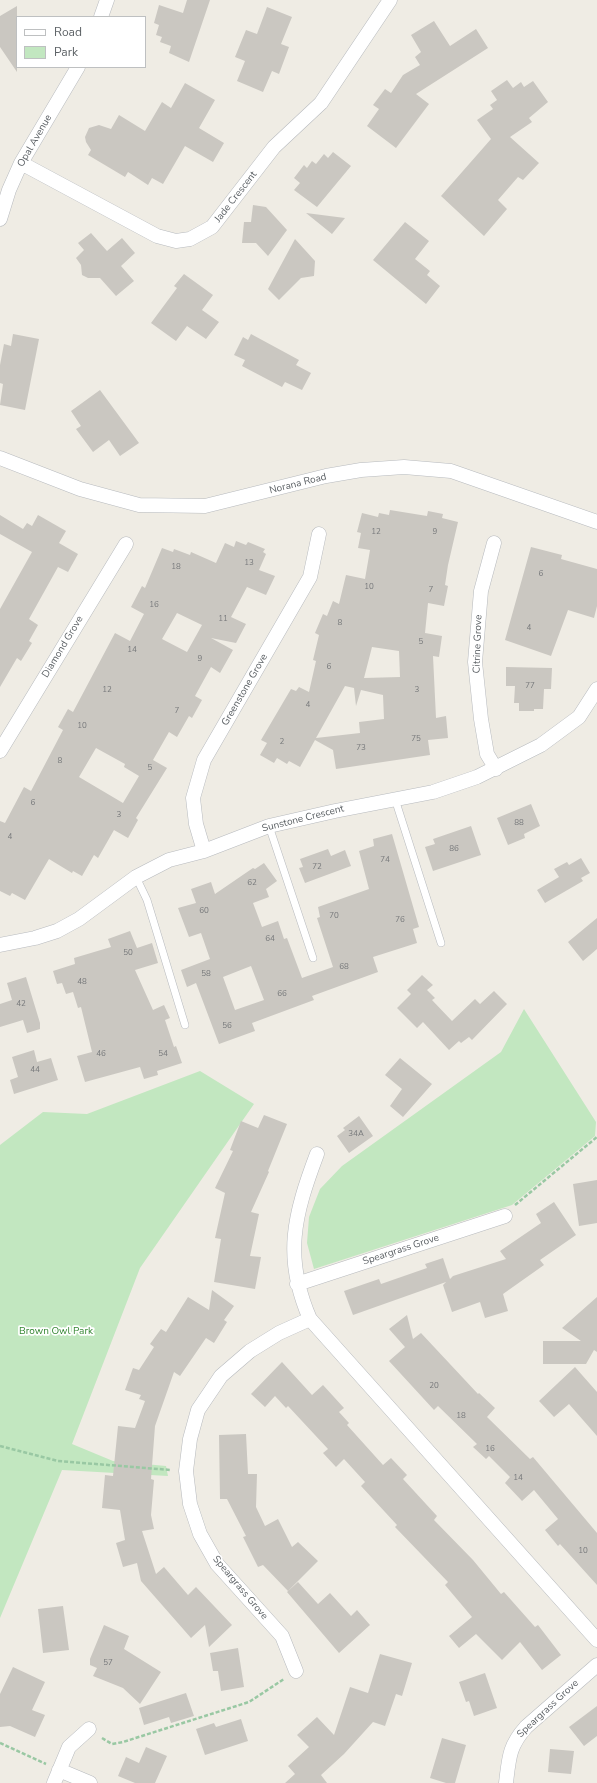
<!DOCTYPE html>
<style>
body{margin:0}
#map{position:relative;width:597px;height:1783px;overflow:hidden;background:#efece4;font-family:"Nunito Sans",sans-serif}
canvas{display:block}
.legend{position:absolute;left:16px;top:16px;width:130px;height:52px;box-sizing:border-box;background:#fff;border:1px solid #bec0c1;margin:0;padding:5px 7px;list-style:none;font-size:12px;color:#5c6165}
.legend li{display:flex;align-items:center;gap:8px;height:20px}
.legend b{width:20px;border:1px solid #bec0c1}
</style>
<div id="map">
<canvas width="597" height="1783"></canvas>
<ul class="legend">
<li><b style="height:5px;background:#fff"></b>Road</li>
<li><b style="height:11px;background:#c2e7c0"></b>Park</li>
</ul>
</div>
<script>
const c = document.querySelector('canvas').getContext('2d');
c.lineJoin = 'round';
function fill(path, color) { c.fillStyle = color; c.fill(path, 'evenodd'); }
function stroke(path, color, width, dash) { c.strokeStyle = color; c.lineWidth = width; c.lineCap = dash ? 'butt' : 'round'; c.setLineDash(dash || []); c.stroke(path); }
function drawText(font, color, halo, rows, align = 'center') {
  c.font = font + ' "Nunito Sans",sans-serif'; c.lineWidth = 3.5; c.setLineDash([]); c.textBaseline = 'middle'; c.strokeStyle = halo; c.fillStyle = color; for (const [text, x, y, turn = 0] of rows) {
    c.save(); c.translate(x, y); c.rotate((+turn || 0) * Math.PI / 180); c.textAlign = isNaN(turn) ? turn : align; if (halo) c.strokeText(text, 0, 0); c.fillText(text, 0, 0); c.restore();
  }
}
const green = new Path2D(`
 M524,1009L596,1122L595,1136L512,1205L314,1269L307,1243L309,1217L320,1189L342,1166L501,1052Z
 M200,1071L254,1104L140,1268L72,1444L113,1461L166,1466L168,1476L62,1470L0,1618V1145L43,1112L87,1114Z`);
const building = new Path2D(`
 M187,0H210L189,62L169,53L171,46L160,42L162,37L156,35L159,25L154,23L159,5L183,13Z
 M17,6V72L0,47V16Z
 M267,7L292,17L281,44L289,47L279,74L272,71L263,92L237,81L245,61L235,57L246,30L257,34Z
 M434,21L450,46L476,29L488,48L416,94L429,104L396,148L367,126L379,109L373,105L385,89L391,93L403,75L420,65L415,57L421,52L411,35Z
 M507,80L513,88L521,82L524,87L533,81L548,102L529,118L532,122L510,137L539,163L523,180L518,177L498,200L507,209L484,236L441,196L491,139L477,120L493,109L490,105L497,100L491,91Z
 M185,83L215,100L199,128L224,143L213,162L185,146L163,184L152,178L148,185L128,172L125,177L88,155L91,150L86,142L85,137L89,128L99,125L111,129L119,115L145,131L162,102L171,108Z
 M333,152L351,166L317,207L294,190L300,183L294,178L304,165L307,168L312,161L316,164L324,154L328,158Z
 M253,205L266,207L287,230L268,256L256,243H242L244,222H251Z
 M306,213L345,218L332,234Z
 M405,222L429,241L415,259L430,271L427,275L440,286L426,304L373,260Z
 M91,233L107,251L122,238L135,253L121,266L134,281L116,296L100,278H88L82,275L81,265L76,258L84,250L78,243Z
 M295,239L315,261L314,276L301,278L279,300L268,289Z
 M184,274L213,295L202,310L219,322L206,339L187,326L176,341L151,323L177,288L174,286Z
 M13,334L39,339L25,410L0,405L3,384L0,383V365L4,344L11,346Z
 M251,334L299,360L296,365L311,373L302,390L285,382L282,387L242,366L245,360L234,355L243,337L248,340Z
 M100,390L139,443L120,456L109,440L93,452L76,429L81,426L71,411Z
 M390,510L427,516L428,511L443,514L442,518L458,522L448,565L445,585L448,586L444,606L428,603L425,633L442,636L439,657L433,656L436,718L446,716L448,738L428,740L430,755L336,769L333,750L315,740L300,767L289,761L287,764L277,758L274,763L260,755L267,743L261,740L291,689L296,691L299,687L309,692L316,661L313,660L319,635L315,633L323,614L327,616L333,601L339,604L346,575L365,579L370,550L358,548L361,533L357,532L362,513L378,517L379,513L389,515ZM372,647L399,651L400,677L364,678ZM345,686L354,688L356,706L361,690L383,695L384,719L359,722L360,733L316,738Z
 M0,515L23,529L27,523L32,526L38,515L66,531L59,543L78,554L68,572L58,567L29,619L38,625L29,641L32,643L21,661L17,658L0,687V609L32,552L0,534Z
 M236,541L246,545L248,542L265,549L263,552L266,554L259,570L275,576L266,595L247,587L231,617L246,624L236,643L211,638L233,650L220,673L211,667L195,696L202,700L192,718L189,716L177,737L169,732L153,760L167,768L136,818L138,820L128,838L114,830L98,858L94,855L82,876L73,871L72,873L49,859L25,900L12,893L10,896L0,891V821L5,823L24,787L31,791L63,730L58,727L68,709L73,712L115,633L130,641L144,614L131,607L142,586L145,588L162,548L173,552L174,549L190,555L191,552L216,563L225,543L234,547ZM177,613L202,625L187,652L162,639ZM96,748L125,764L124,767L139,776L123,803L79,777Z
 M531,547L562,555L561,559L597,569V606L594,618L568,610L551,656L505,640Z
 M506,667L552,668L551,689H544L543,709H534V711H519V703H514L515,686H506Z
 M531,804L540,826L524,834L525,838L508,845L497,818Z
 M471,826L481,855L433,871L425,847L435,844L433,839Z
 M392,834L419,927L413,929L417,943L373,957L378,972L312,996L314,1000L252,1023L255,1031L219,1044L196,983L187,987L181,970L210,959L201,933L189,937L178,908L196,903L191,889L211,882L215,894L253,868L255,869L264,863L277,881L266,889L269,897L253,903L262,927L278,921L284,939L287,938L302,978L333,967L317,918L320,917L318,907L369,889L359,851L374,846L373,839ZM251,966L264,1000L235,1010L223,977Z
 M328,849L331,856L345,850L351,866L305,883L299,868L303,867L300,859Z
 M581,858L590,873L581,878L583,881L545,903L537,890L559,877L554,869L567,862L569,865Z
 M597,918V949L583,961L568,942Z
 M130,931L137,948L152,943L158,963L135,970L153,1010L164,1005L170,1018L165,1020L174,1047L176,1046L182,1063L157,1071L158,1075L144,1079L140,1067L85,1082L77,1056L92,1052L81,1007L78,1008L73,992L66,994L62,983L57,984L53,971L75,964L74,958L111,947L108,939Z
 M422,975L433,985L427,990L435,998L432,1000L452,1021L475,999L480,1004L494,991L507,1004L472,1040L469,1037L461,1043L459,1041L449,1050L423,1022L417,1028L397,1008L411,994L407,990Z
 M26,977L40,1023V1029L27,1033L23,1020L0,1027V1004L12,1000L7,983Z
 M34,1050L37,1062L51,1058L58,1080L14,1094L10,1080L18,1077L12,1057Z
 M400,1058L432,1084L403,1117L390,1106L402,1089L385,1075Z
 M264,1115L287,1124L268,1171L269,1172L251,1212L259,1214L250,1256L261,1257L255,1289L214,1282L221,1239L215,1238L225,1193L215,1188L233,1151L230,1150L241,1121L258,1128Z
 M359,1116L373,1136L349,1153L337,1136L345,1130L343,1128Z
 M597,1180V1223L579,1226L573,1184Z
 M554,1202L576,1235L540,1260L544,1265L503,1294L508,1311L485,1318L480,1302L452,1312L443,1285L446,1282L353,1315L344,1291L379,1279L381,1284L427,1268L425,1264L443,1258L450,1279L453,1276L506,1259L500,1251L541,1223L536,1214Z
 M212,1290L234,1306L224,1320L227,1322L214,1343L206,1338L180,1376L174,1372L155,1426L151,1479L154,1480L151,1515L154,1529L142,1531L156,1574L164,1567L188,1595L196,1587L232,1625L209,1647L205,1625L191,1638L141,1581L137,1563L123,1567L116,1543L125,1540L120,1510L102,1508L105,1475L113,1476L118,1426L135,1428L145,1401L139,1399L141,1395L125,1390L133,1368L139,1370L154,1347L150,1344L161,1329L166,1332L188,1297L209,1310Z
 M597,1297V1352L594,1350L586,1364H543V1341H581L562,1328Z
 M407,1315L413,1339L421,1333L478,1394L479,1393L495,1408L487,1417L530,1459L533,1457L597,1533V1585L560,1544L558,1546L545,1530L558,1519L534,1490L522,1501L505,1483L510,1477L489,1456L486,1459L473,1447L477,1444L438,1406L434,1410L389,1361L405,1347L389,1329Z
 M282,1362L312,1395L323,1385L344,1408L339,1412L349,1423L347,1425L383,1465L391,1458L407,1475L403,1479L437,1516L434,1520L473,1560L501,1594L504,1592L535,1627L538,1625L561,1655L542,1670L520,1642L502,1660L476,1634L459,1648L449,1636L472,1617L445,1585L448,1582L395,1527L397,1525L361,1486L365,1482L344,1459L336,1467L323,1453L328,1449L288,1406L286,1408L275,1396L265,1407L251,1394Z
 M575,1367L597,1392V1436L569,1404L554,1417L539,1401Z
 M246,1434L248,1474H257L256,1507L265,1526L278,1519L292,1547L298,1542L318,1561L288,1591L263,1565L258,1567L243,1537L246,1536L227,1499H220L219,1435Z
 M298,1582L318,1604L330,1593L351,1616L357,1610L370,1625L339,1653L287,1592Z
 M63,1606L69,1650L43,1653L38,1609Z
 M104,1625L129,1636L124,1649L161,1672L140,1704L123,1688L93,1676L97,1668L90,1665V1659Z
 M238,1648L244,1687L221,1691L218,1671H213L210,1653Z
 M380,1654L412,1663L402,1696L396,1694L385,1726L373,1722L344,1754L321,1775L327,1783H285L295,1774L288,1766L309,1747L297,1735L317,1717L334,1735L350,1687L368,1693Z
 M13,1667L45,1682L32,1710L45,1715L35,1737L10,1726L0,1727V1694Z
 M485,1673L497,1708L474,1716L469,1701L466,1702L459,1682Z
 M186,1693L194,1716L171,1723L169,1717L144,1725L139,1708Z
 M597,1706V1736L584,1746L569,1727Z
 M241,1719L248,1741L205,1755L196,1729L214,1723L216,1727Z
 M442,1738L466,1745L455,1783H446L430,1778Z
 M146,1747L167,1756L155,1783H135L118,1776L126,1757L139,1763Z
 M550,1749L574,1751L571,1774L548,1772Z`);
const path = new Path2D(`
 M515,1205L597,1137
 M0,1446L58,1461L171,1470
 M102,1738L112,1744L123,1742L249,1702L284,1679
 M0,1743L46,1764`);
const service = new Path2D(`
 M395,799L441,943
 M269,826L313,958
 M136,877L147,900L185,1025`);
const minor = new Path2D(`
 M101,17L107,0
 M21,163L157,236L176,241L190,239L212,227L274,147L321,103L390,0
 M0,219L9,190L21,163L78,67
 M0,458L80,489L139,505L205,506L326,476L361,470L404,467L451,471L597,522
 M494,543L481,591L475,662L481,719L487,754L496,769
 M0,751L126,544
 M204,851L196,824L193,798L204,760L310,577L319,534
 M0,945L35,938L57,931L79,919L136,877L169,860L204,851L269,826L335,811L433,792L477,777L541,745L579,717L597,689
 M317,1154C294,1215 283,1257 310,1319L597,1640
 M297,1284L505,1216
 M296,1671L282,1636L217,1564L200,1534L190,1504L186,1471L190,1439L198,1410L221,1376L250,1351L279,1333L310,1319
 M59,1770L90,1783
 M54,1783L69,1747L89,1729
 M506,1783C509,1758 509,1746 526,1727L597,1665`);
const numberNames = [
 ["12",376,532],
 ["9",435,532],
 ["13",249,563],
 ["18",176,567],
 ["6",541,574],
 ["10",369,587],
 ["7",431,590],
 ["16",154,605],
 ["11",223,619],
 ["8",340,623],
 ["4",529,628],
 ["5",421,642],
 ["14",132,650],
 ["9",200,659],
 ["6",329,667],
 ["77",530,686],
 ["12",107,690],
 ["3",417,690],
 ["4",308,705],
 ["7",177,711],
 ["10",82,726],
 ["75",416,739],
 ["2",282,742],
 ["73",361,748],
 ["8",60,761],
 ["5",150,768],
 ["6",33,803],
 ["3",119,815],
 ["88",519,823],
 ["4",10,837],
 ["86",454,849],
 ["74",385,860],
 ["72",317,867],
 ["62",252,883],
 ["60",204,911],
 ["70",334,916],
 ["76",400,920],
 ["64",270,939],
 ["50",128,953],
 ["68",344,967],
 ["58",206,974],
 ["48",82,982],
 ["66",282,994],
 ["42",21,1004],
 ["56",227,1026],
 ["46",101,1054],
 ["54",163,1054],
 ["44",35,1070],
 ["34A",356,1134],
 ["20",434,1386],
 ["18",461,1416],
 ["16",490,1449],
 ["14",518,1478],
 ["10",583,1551],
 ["57",108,1663]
];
const streetNames = [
 ["Opal Avenue",35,141,-60],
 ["Jade Crescent",236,197,-52],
 ["Norana Road",298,484,-14],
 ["Citrine Grove",478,644,-88],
 ["Diamond Grove",63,647,-59],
 ["Greenstone Grove",245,690,-60],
 ["Sunstone Crescent",303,819,-14],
 ["Speargrass Grove",401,1250,-18],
 ["Speargrass Grove",240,1588,50],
 ["Speargrass Grove",548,1709,-43]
];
const parkNames = [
 ["Brown Owl Park",56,1332]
];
fill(green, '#c2e7c0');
fill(building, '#cac7c1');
stroke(service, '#b7babe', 8);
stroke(minor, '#b7babe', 15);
stroke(path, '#99c8a3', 2.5, [4, 2]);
stroke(service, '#fff', 7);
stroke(minor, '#fff', 14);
drawText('8px', '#787a7c', null, numberNames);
drawText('10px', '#5c6165', '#fff', streetNames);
drawText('10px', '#348632', '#fff', parkNames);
</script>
